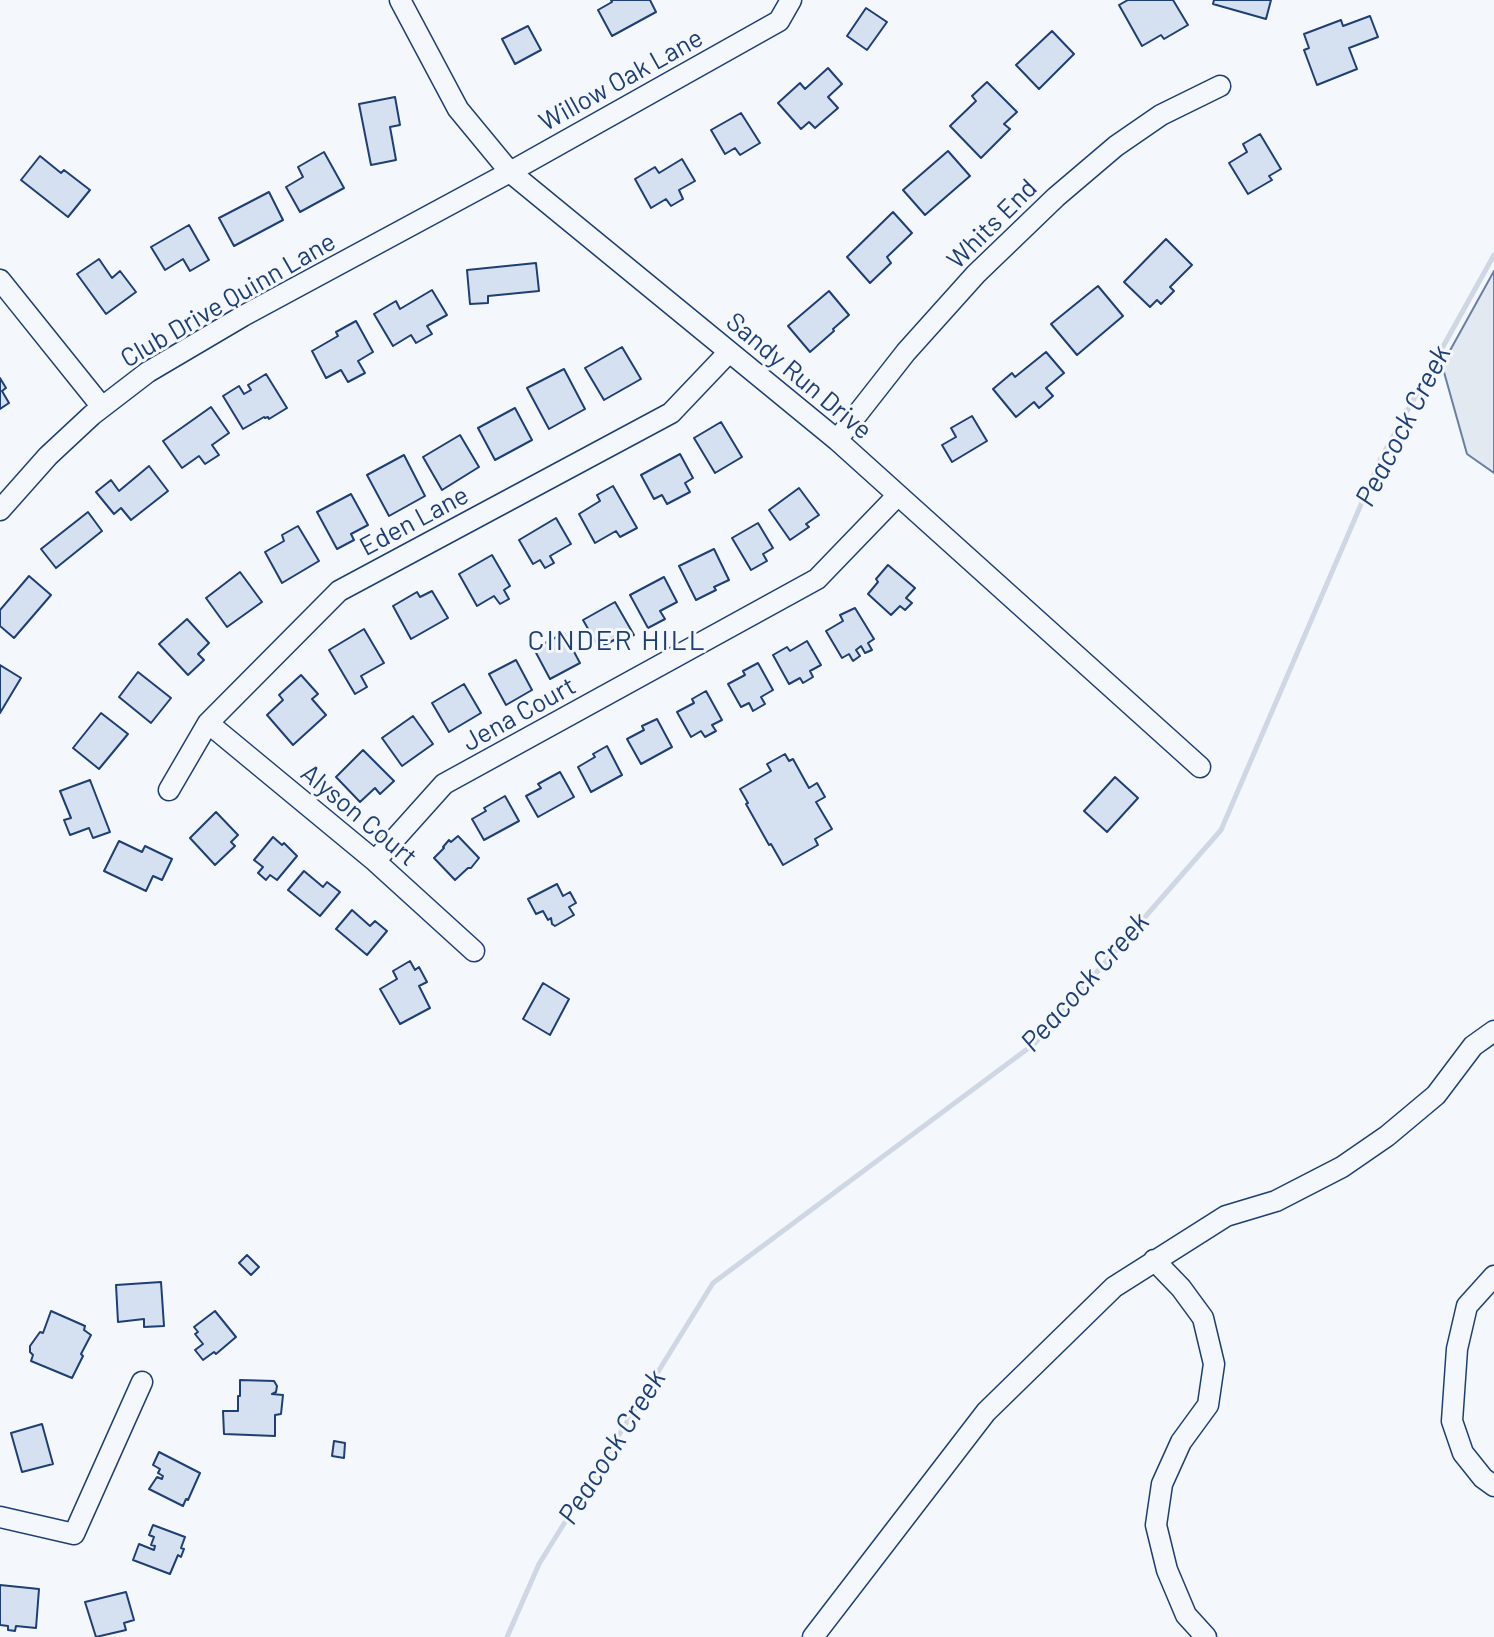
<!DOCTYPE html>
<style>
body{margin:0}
canvas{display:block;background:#f4f7fb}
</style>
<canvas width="1494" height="1637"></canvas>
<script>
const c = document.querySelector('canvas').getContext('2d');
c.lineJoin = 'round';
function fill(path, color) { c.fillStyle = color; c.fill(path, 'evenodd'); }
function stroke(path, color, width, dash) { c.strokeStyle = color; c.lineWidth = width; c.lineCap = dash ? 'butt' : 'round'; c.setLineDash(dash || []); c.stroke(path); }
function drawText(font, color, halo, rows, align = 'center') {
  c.font = font + ' Barlow,sans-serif'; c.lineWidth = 6; c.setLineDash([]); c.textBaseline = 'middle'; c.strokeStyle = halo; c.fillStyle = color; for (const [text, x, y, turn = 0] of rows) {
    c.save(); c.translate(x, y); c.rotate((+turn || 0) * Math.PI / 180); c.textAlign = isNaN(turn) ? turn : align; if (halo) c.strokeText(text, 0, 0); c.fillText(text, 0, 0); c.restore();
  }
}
const green = new Path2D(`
 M1494,271V473L1467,454L1442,365Z`);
const stream = new Path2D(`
 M507,1637L539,1564L713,1283L1034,1044L1221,830L1381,458L1494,255`);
const building = new Path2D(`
 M611,0H650L656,12L612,36L598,10L612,2Z
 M1128,0H1173L1188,25L1164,39L1161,35L1142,46L1119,5Z
 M1214,0H1271L1266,19L1213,4Z
 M866,8L887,22L867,50L847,36Z
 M1370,16L1378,37L1349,48L1357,69L1317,85L1304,50L1309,48L1304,34L1341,20L1343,26Z
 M528,26L541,50L515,64L502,39Z
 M1052,31L1074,54L1039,89L1016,65Z
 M828,68L842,84L828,97L838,108L815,128L809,122L801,129L778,103L800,83L805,89Z
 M987,82L1017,112L1004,124L1010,129L981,158L950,126L976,101L972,96Z
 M395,97L400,125L390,127L396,160L371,165L359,104Z
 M741,113L760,143L740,155L735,148L725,154L711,130Z
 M1260,134L1281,169L1269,176L1272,180L1248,194L1229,163L1247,152L1243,144Z
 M948,151L970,176L925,215L903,190Z
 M324,152L344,188L300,212L286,187L303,177L298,167Z
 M40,156L61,173L64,170L90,190L68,217L21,180Z
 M682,159L695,181L679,190L683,199L671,206L666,199L651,208L635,179L655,167L659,173Z
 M269,192L283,220L234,246L219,218Z
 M893,212L912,233L887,257L891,263L870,283L847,257Z
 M189,225L209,260L190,271L183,259L165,270L151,247Z
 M1166,239L1192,265L1170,287L1174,291L1161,304L1157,300L1150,307L1124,282Z
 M99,259L112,278L120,271L136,292L106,314L77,274Z
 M536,263L539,291L488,296V303L470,304L467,270Z
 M1098,286L1123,316L1077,355L1051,324Z
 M432,290L447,315L427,326L432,334L416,343L411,335L393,346L374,314L396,301L400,309Z
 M829,291L849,315L833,329L834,331L810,352L788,326Z
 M356,321L373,352L358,361L365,373L348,382L341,370L326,378L312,351L338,336L336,332Z
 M622,347L641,379L604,400L585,368Z
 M1046,352L1064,373L1046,388L1053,396L1039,408L1034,402L1016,417L993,389L1012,373L1015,377Z
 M564,369L585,409L549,429L527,388Z
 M266,374L287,408L269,419L268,417L265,418L264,417L243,429L223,396L239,386L244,394L251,390L248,385Z
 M0,378L6,388L2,391L9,403L0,409Z
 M211,407L229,433L212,445L219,455L205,464L199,456L182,468L163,441Z
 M515,408L532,440L495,460L478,428Z
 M972,416L987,441L952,462L942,445L956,437L951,428Z
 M721,422L742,457L715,473L694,438Z
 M460,435L479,467L442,490L423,457Z
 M680,454L693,478L685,483L690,492L667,504L662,495L654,499L641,475Z
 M404,455L425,496L389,516L367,475Z
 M149,466L168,491L131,520L121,508L114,514L96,492L111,480L119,491Z
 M613,486L637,528L620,537L616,531L595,543L579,514L600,501L597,495Z
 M799,488L819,515L806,524L809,527L790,540L769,510Z
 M351,494L368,525L351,534L354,540L337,549L317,512Z
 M88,512L102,531L56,568L41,549Z
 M556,518L571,544L550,556L554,563L545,568L540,560L533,564L519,540Z
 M758,523L773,548L763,554L767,561L751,570L732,538Z
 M298,526L319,561L282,583L265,552L284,541L282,535Z
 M714,549L729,580L714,587L716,590L696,600L679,566Z
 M492,555L510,586L504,590L509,599L500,604L494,596L477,606L459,574Z
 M888,565L915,588L906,598L912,603L905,610L900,606L891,615L868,594L878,582L876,579Z
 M240,572L262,602L227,627L206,598Z
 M29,576L51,595L14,638L0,626V610Z
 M664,577L677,602L660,611L665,619L648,628L630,595Z
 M432,591L448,618L411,639L393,606L417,592L420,597Z
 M615,602L634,635L617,645L614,640L599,648L583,620Z
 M855,608L874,639L868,643L872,650L865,653L861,646L856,650L860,656L853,661L849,654L842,658L826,631L843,621L840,615Z
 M187,619L209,643L198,654L204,660L188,675L159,644Z
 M364,629L384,663L361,676L367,687L355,694L329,650Z
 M564,633L580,663L550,679L534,649Z
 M807,641L821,665L810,671L813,677L803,683L800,678L789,684L773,655L787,647L790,651Z
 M516,660L532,690L506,705L489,674Z
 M758,663L773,690L761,697L765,704L753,711L749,703L741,707L728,684L745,675L743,671Z
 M0,665L21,678L0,713Z
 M138,672L171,698L151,723L119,697Z
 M301,675L318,694L312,699L326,715L293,745L267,715L283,700L279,695Z
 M464,684L481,713L449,732L432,703Z
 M706,691L722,720L712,725L716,731L705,737L701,731L691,737L677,712L694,703L692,699Z
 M101,713L128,734L99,769L73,748Z
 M413,716L433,744L402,766L382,738Z
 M657,719L672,747L641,764L627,739L644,730L642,726Z
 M607,746L622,775L591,792L578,767L595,757L593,754Z
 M363,750L394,781L380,794L375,788L360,802L336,777Z
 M785,754L789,761L793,759L809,788L817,783L825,797L816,802L832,829L815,839L818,845L783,865L771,844L769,845L746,804L748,803L740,789L771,771L767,764Z
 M560,772L574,797L538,817L526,796L541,788L538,784Z
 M1115,777L1138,798L1107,832L1084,811Z
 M90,780L110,832L93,838L89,828L70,835L64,820L71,818L60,791Z
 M505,796L519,821L484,840L472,819L486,811L484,808Z
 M216,812L238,835L231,842L235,846L215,865L190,838Z
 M458,836L479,858L471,868H468L455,880L434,858L444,848L443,847L449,840L451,842Z
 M273,837L282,845L284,843L297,856L277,880L270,875L266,880L258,873L263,867L254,860Z
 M119,841L142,852L145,846L172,859L162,880L153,876L146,891L104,871Z
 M304,871L323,887L327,882L340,892L320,916L288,890Z
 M557,884L563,896L570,892L576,903L569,907L574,915L555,926L552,924L551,918L548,920L543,911L536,914L528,899Z
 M352,910L370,926L375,921L387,931L367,955L336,929Z
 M410,961L415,970L419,967L427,982L419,986L430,1008L400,1024L380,989L397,979L393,971Z
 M543,983L569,999L550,1035L523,1019Z
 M247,1255L259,1267L251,1275L239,1263Z
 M161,1282L164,1326L144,1327V1319L118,1322L116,1285Z
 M51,1311L85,1326L84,1330L91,1335L81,1354L83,1356L72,1378L31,1361L33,1355L30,1352V1346L40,1332L43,1333Z
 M215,1311L236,1337L216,1354L214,1352L203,1360L195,1350L203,1344L195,1334L198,1332L194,1327Z
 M240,1380L274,1381L277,1386L276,1392L272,1394L283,1395L281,1414L275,1415V1436L224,1434L223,1411H238V1396H240Z
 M42,1424L53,1464L22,1472L11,1433Z
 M334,1441L345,1443L344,1458L332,1456Z
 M159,1452L200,1473L188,1500L186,1499L183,1506L149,1489L157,1477L162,1479L163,1476L158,1473L160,1469L153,1465Z
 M153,1525L185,1537L181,1548L184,1549L181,1557L178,1555L170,1574L133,1560L139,1544L154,1550L155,1546L151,1545L154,1537L149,1535Z
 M0,1585L39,1589L36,1628L16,1626L15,1631L8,1630V1626L0,1625Z
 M126,1592L134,1620L124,1623L126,1630L96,1637L85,1602Z`);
const minor = new Path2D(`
 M400,0L458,109L510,172L837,440L1200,767
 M0,280L102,407
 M837,440L906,352L976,274L1056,197L1116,146L1161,115L1220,86
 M0,510L48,456L92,415L148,372L243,316L510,172L779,21L791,0
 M208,723L375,861L474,951
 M169,790L208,723L339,591L671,413L729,352
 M375,861L444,784L817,579L898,495
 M1154,1260L1181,1288L1203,1318L1214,1364L1208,1405L1181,1442L1162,1484L1156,1525L1167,1570L1186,1615L1206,1637
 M1494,1276L1467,1306L1457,1349L1452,1421L1463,1453L1483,1478L1494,1486
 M0,1517L74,1534L142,1382
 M813,1637L986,1412L1114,1287L1226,1216L1276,1201L1342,1167L1387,1136L1436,1095L1473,1046L1494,1031`);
const streetNames = [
 ["Willow Oak Lane",621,80,-29],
 ["Whits End",992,224,-45],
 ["Club Drive Quinn Lane",228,300,-30],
 ["Sandy Run Drive",799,376,40],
 ["Eden Lane",414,521,-28],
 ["Jena Court",519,714,-29],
 ["Alyson Court",359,815,40]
];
const waterNames = [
 ["Peacock Creek",1403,426,-63],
 ["Peacock Creek",1085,982,-48],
 ["Peacock Creek",612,1447,-58]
];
const neighbourhoodNames = [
 ["CINDER HILL",617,641]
];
fill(green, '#e3e9f0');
stroke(green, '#687fa3', 2);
stroke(stream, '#cfd7e4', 5);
fill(building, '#d5e0f0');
stroke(building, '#1d3f73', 2);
stroke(minor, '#1d3f73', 23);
stroke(minor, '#f4f7fb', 20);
drawText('26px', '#1d3f73', '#f4f7fb', streetNames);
drawText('italic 28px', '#1d3f73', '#f4f7fb', waterNames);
c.letterSpacing = '2px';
drawText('28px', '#1d3f73', '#f4f7fb', neighbourhoodNames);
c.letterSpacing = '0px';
</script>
